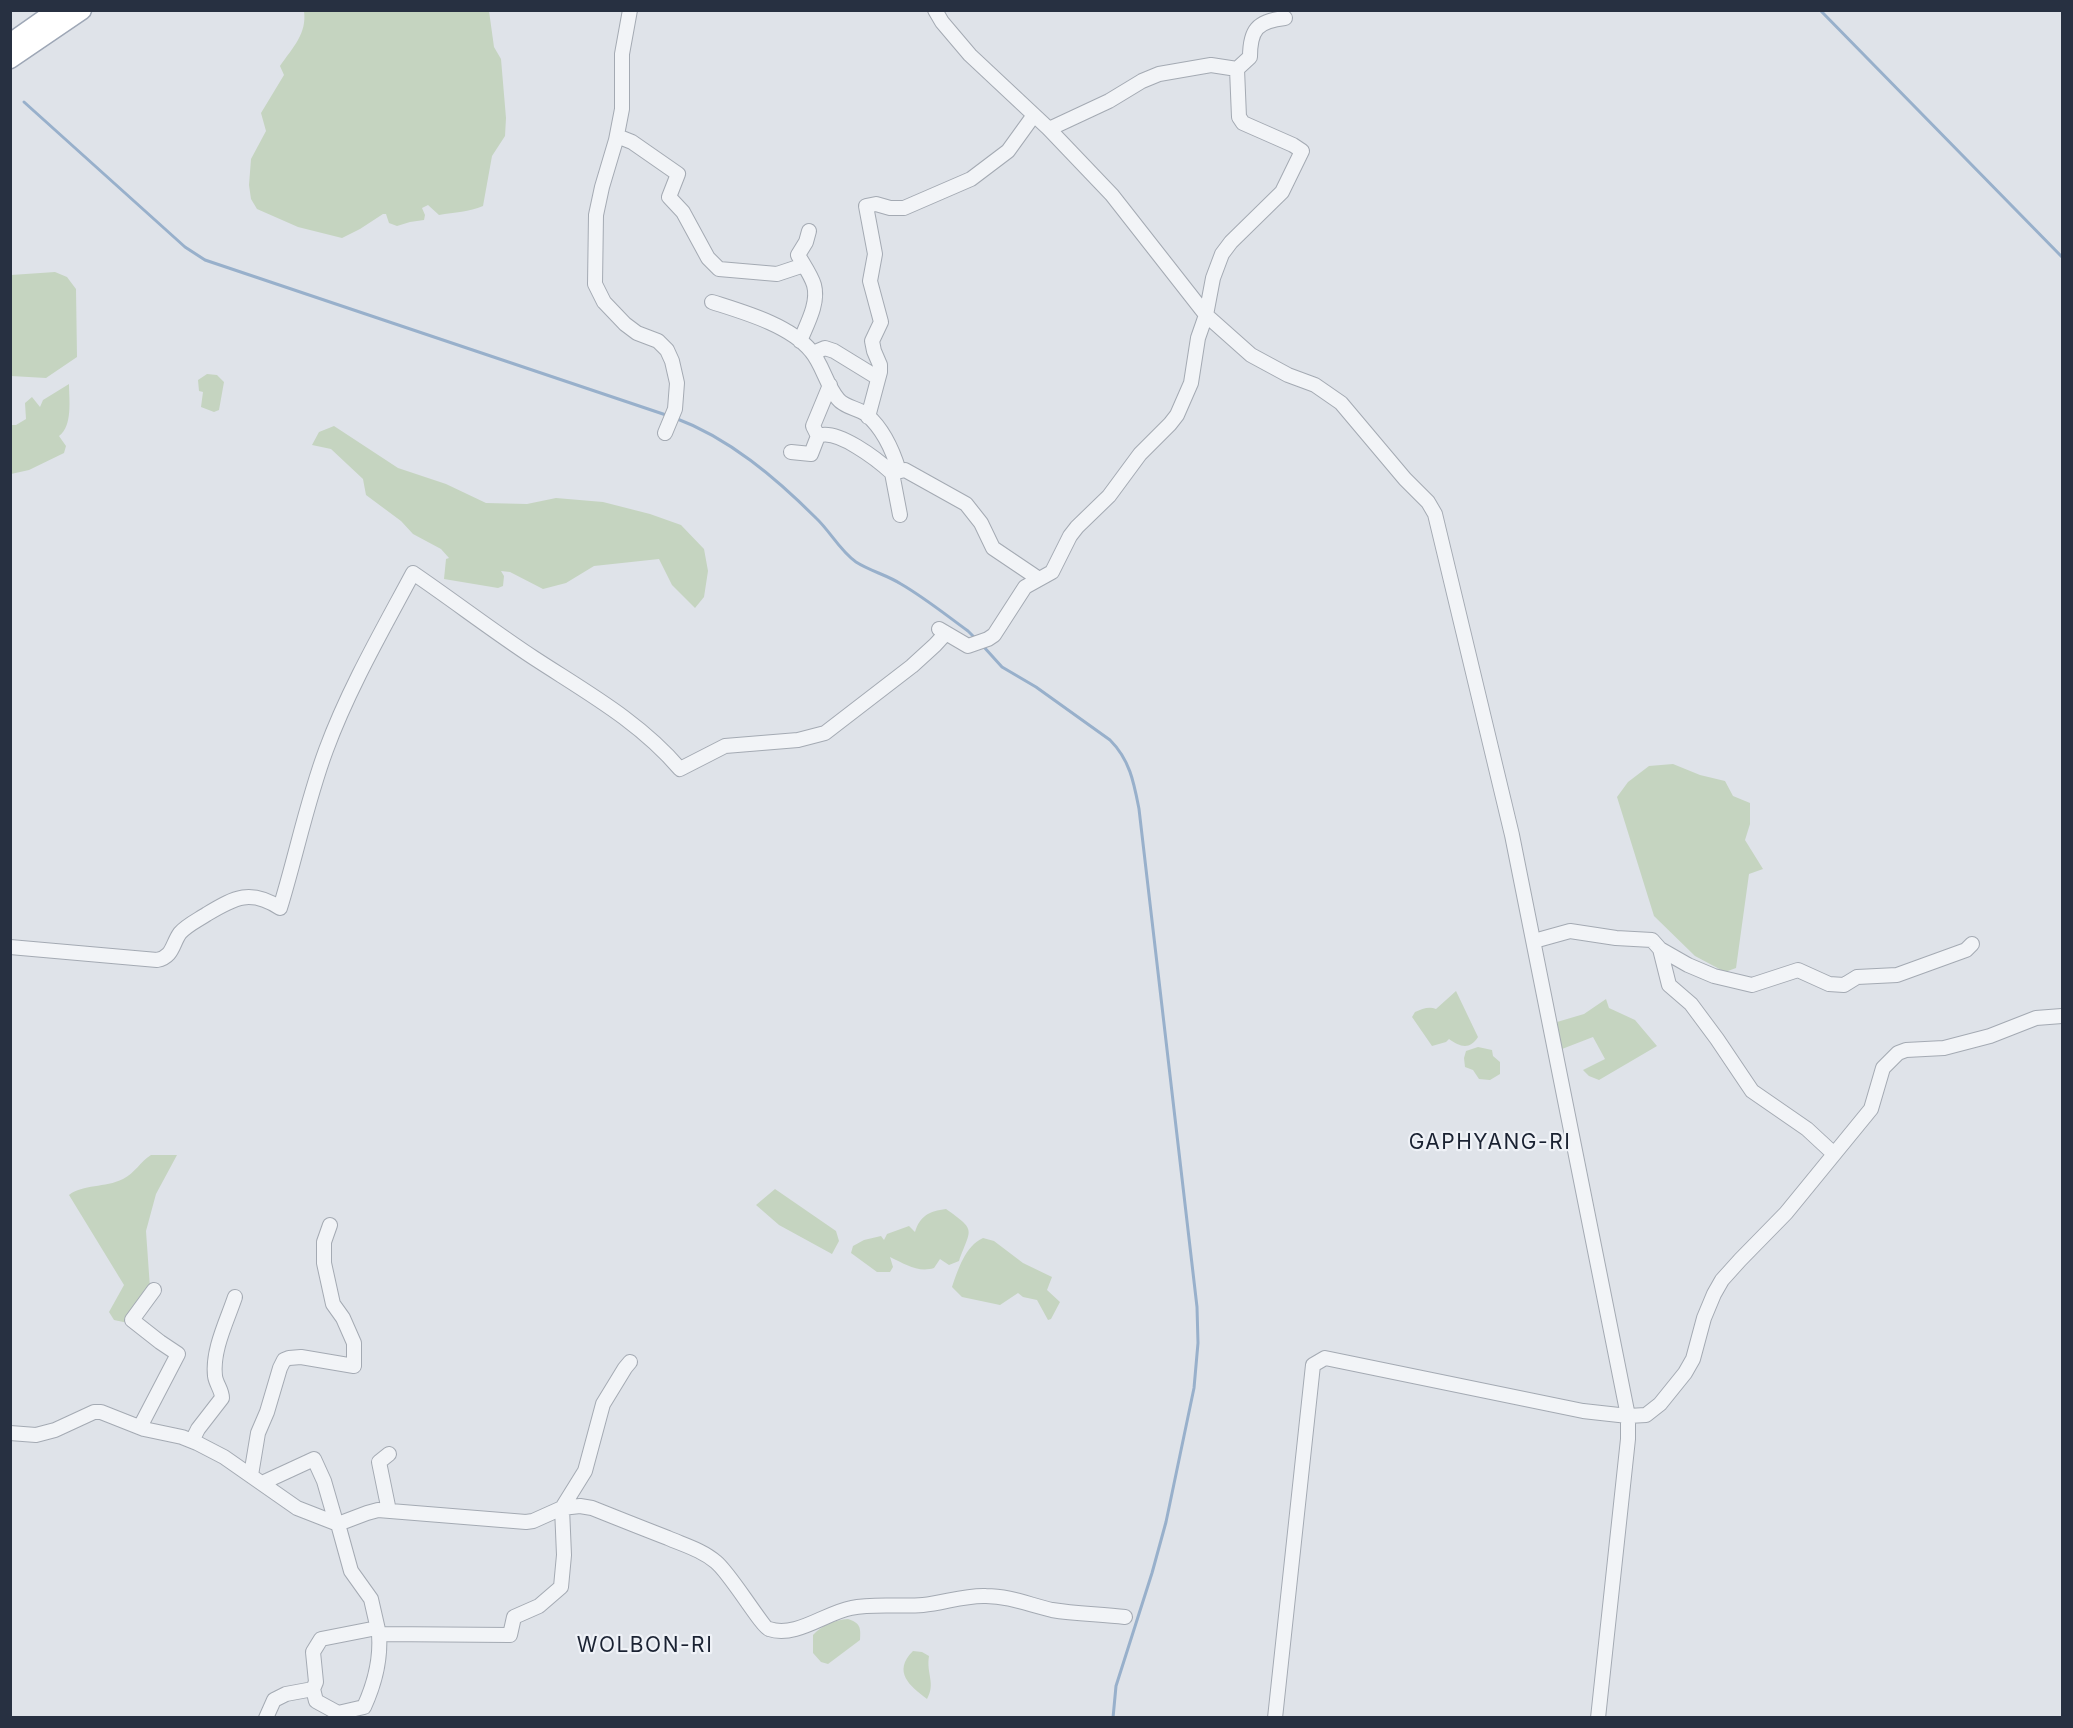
<!DOCTYPE html>
<style>
body{margin:0}
#map{position:relative;width:2073px;height:1728px;overflow:hidden;background:#dfe3e9;font-family:Inter,sans-serif}
canvas{display:block}
.frame{position:absolute;inset:0;border:12px solid #273041;pointer-events:none}
</style>
<div id="map">
<canvas width="2073" height="1728"></canvas>
<div class="frame"></div>
</div>
<script>
const c = document.querySelector('canvas').getContext('2d');
c.lineJoin = 'round';
function fill(path, color) { c.fillStyle = color; c.fill(path, 'evenodd'); }
function stroke(path, color, width, dash) { c.strokeStyle = color; c.lineWidth = width; c.lineCap = dash ? 'butt' : 'round'; c.setLineDash(dash || []); c.stroke(path); }
function drawText(font, color, halo, rows, align = 'center') {
  c.font = font + ' Inter,sans-serif'; c.lineWidth = 4.5; c.setLineDash([]); c.textBaseline = 'middle'; c.strokeStyle = halo; c.fillStyle = color; for (const [text, x, y, turn = 0] of rows) {
    c.save(); c.translate(x, y); c.rotate((+turn || 0) * Math.PI / 180); c.textAlign = isNaN(turn) ? turn : align; if (halo) c.strokeText(text, 0, 0); c.fillText(text, 0, 0); c.restore();
  }
}
const green = new Path2D(`
 M304,11H489L494,47L501,59L506,118L505,136L492,156L483,206C469,212 455,212 439,215L428,205L422,208L425,215L424,220L410,222L397,226L389,223L386,214H383L360,229L342,238L298,227L257,209L251,199L249,185L251,159L266,131L261,113L284,75L280,66C293,47 307,34 304,11Z
 M55,272L67,277L76,289L77,357L46,378L11,376V275Z
 M207,374L217,375L224,382L219,410L214,412L201,407L203,392L199,391L198,380Z
 M69,384C69,399 73,426 59,436L66,446L64,453L29,470L11,474V425H16L26,419L25,403L32,397L40,407L43,400Z
 M334,426L398,468L446,484L486,503L527,504L556,498L603,502L650,514L681,525L704,549L708,571L704,597L695,608L672,585L659,559L594,566L566,583L543,589L510,572L501,571L504,576L503,586L498,588L444,579L446,559L449,558L441,549L413,534L401,521L366,495L363,479L331,449L312,445L319,432Z
 M1673,764L1700,775L1725,781L1733,796L1750,803V824L1745,840L1763,869L1749,874L1736,968L1725,972L1695,956L1654,916L1617,797L1628,782L1649,766Z
 M1456,991L1478,1037C1470,1050 1460,1047 1449,1039L1446,1042L1432,1046L1412,1017L1415,1012C1422,1009 1429,1006 1436,1009Z
 M1606,999L1609,1008L1635,1020L1657,1046L1599,1080L1589,1076L1583,1070L1605,1059L1593,1037L1562,1049L1557,1022L1584,1014Z
 M1478,1047L1492,1050L1493,1056L1500,1062V1074L1490,1080L1479,1079L1473,1070L1465,1067L1464,1058L1466,1051Z
 M151,1155H177L156,1194L146,1231L150,1288L128,1323L114,1320L109,1312L124,1285L69,1195C83,1184 105,1188 123,1179C135,1173 140,1162 151,1155Z
 M775,1189L836,1231L839,1241L832,1254L779,1225L756,1205Z
 M946,1209C977,1231 971,1228 959,1261L949,1265L940,1259L934,1268C918,1273 905,1264 890,1257L893,1267L890,1272H877L851,1253L853,1246L864,1240L881,1236L884,1240L887,1234L909,1226L915,1232C920,1216 929,1211 946,1209Z
 M983,1238L994,1241L1023,1263L1052,1277L1047,1290L1060,1302L1051,1319L1048,1320L1037,1300L1023,1297L1018,1293L1000,1305L962,1297L952,1287C958,1270 965,1246 983,1238Z
 M848,1619C860,1623 861,1627 860,1640L828,1664L821,1662L813,1653V1635C822,1625 835,1620 848,1619Z
 M913,1651L922,1652L929,1656C926,1674 936,1683 927,1699C910,1686 892,1672 913,1651Z`);
const stream = new Path2D(`
 M1820,10L2062,257
 M24,102L185,247L205,260L669,416
 M675,418C729,438 776,478 816,518C830,531 840,551 856,562C870,571 887,575 901,584C925,598 946,615 968,631L976,639
 M983,646L1002,667L1036,687L1110,740C1130,760 1134,783 1139,809L1197,1307L1198,1343L1194,1388L1166,1522L1152,1573L1116,1686L1113,1718`);
const minor = new Path2D(`
 M630,10L622,54V109L616,140L602,187L596,215L595,284L604,302L625,324L637,333L658,341L667,350L672,361L677,383L675,409L665,433
 M935,10L942,22L970,55L1049,129L1112,195L1206,315L1251,355L1288,375L1315,385L1341,403L1405,479L1428,502L1435,514L1512,835L1628,1416V1439L1598,1718
 M1049,129L1109,101L1142,81L1159,74L1211,65L1237,69
 M617,136L632,142L678,174L669,197L683,212L708,258L719,269L777,274L804,265
 M712,302C743,312 790,325 811,351C823,365 826,385 838,399C845,408 859,408 867,415C883,429 893,451 899,471
 M800,341C807,324 819,303 814,285C811,275 803,264 798,255L806,242L809,231
 M813,353L825,348L834,351L878,378
 M868,417L880,372V365L874,351L872,341L881,322L870,281L875,254L866,206L876,204L890,208H904L971,179L1008,151L1034,115
 M818,436L813,426L830,385
 M791,452L811,454L818,436C837,428 878,460 892,473
 M900,515L892,473L905,470L966,504L981,523L993,548L1039,579
 M939,629L968,646L988,639L994,635L1025,587L1052,572L1070,536L1077,527L1109,496L1140,454L1170,424L1177,415L1191,383L1198,338L1206,315L1213,278L1222,254L1231,242L1282,192L1302,151L1293,145L1243,123L1239,117L1237,69L1250,57C1250,30 1257,21 1285,18
 M1534,941L1570,931L1616,938L1652,940L1660,949L1688,965L1714,976L1752,985L1798,970L1829,984L1844,985L1857,977L1897,975L1966,950L1972,944
 M10,947L157,960C173,957 172,944 180,933C187,925 198,920 207,914C235,897 251,889 280,908C296,856 307,801 326,750C349,688 382,631 413,573C454,601 493,631 534,658C586,692 639,721 680,769L725,746L798,740L825,733L912,666L935,645L946,633
 M1660,949L1669,985L1691,1004L1717,1039L1752,1091L1807,1129L1834,1154
 M140,1427L178,1354L160,1342L132,1320L154,1290
 M10,1433L36,1435L55,1430L94,1412H101L144,1429L182,1437L197,1443L224,1457L297,1508L338,1524L351,1571L371,1599L379,1634L510,1635L514,1617L539,1606L561,1587L564,1555L562,1508L580,1506L592,1508C617,1518 642,1528 668,1538C684,1545 702,1550 716,1562C730,1573 762,1627 769,1629C796,1638 825,1613 851,1608C874,1603 899,1607 923,1605C944,1603 965,1595 986,1596C1009,1596 1030,1605 1052,1610C1076,1614 1101,1614 1125,1617
 M192,1441L198,1429L222,1398C222,1390 216,1384 215,1376C212,1350 227,1321 235,1297
 M389,1454L379,1462L389,1511
 M251,1475L258,1433L267,1412L280,1368L284,1360L289,1358L301,1357L354,1366V1343L343,1318L333,1304L324,1263V1242L330,1225
 M262,1483L314,1459L324,1481L335,1519L334,1522
 M338,1524L367,1513L378,1510L526,1522L533,1521L562,1508L585,1471L603,1404L625,1368L630,1362
 M313,1689L316,1682L313,1652L321,1639L377,1628
 M266,1718L274,1700L286,1694L313,1689L316,1701L338,1713L364,1707C375,1683 381,1660 379,1634
 M1275,1718L1313,1365L1325,1358L1583,1411L1628,1416L1646,1415L1660,1404L1685,1373L1693,1359L1704,1318L1714,1294L1722,1280L1740,1260L1786,1213L1871,1109L1883,1068L1898,1053L1906,1050L1944,1048L1990,1036L2036,1018L2062,1016`);
const major = new Path2D(`
 M10,43L57,10
 M10,59L82,10`);
const quarterNames = [
 ["GAPHYANG-RI",1490,1143],
 ["WOLBON-RI",645,1646]
];
fill(green, '#c5d4c0');
stroke(stream, '#98b0cb', 3);
stroke(minor, '#a4aab3', 16);
stroke(major, '#9ea7b6', 21);
stroke(minor, '#f2f4f7', 14);
stroke(major, '#fff', 18);
c.letterSpacing = '1.5px';
drawText('21px', '#1a2232', '#eff2f7', quarterNames);
c.letterSpacing = '0px';
</script>
